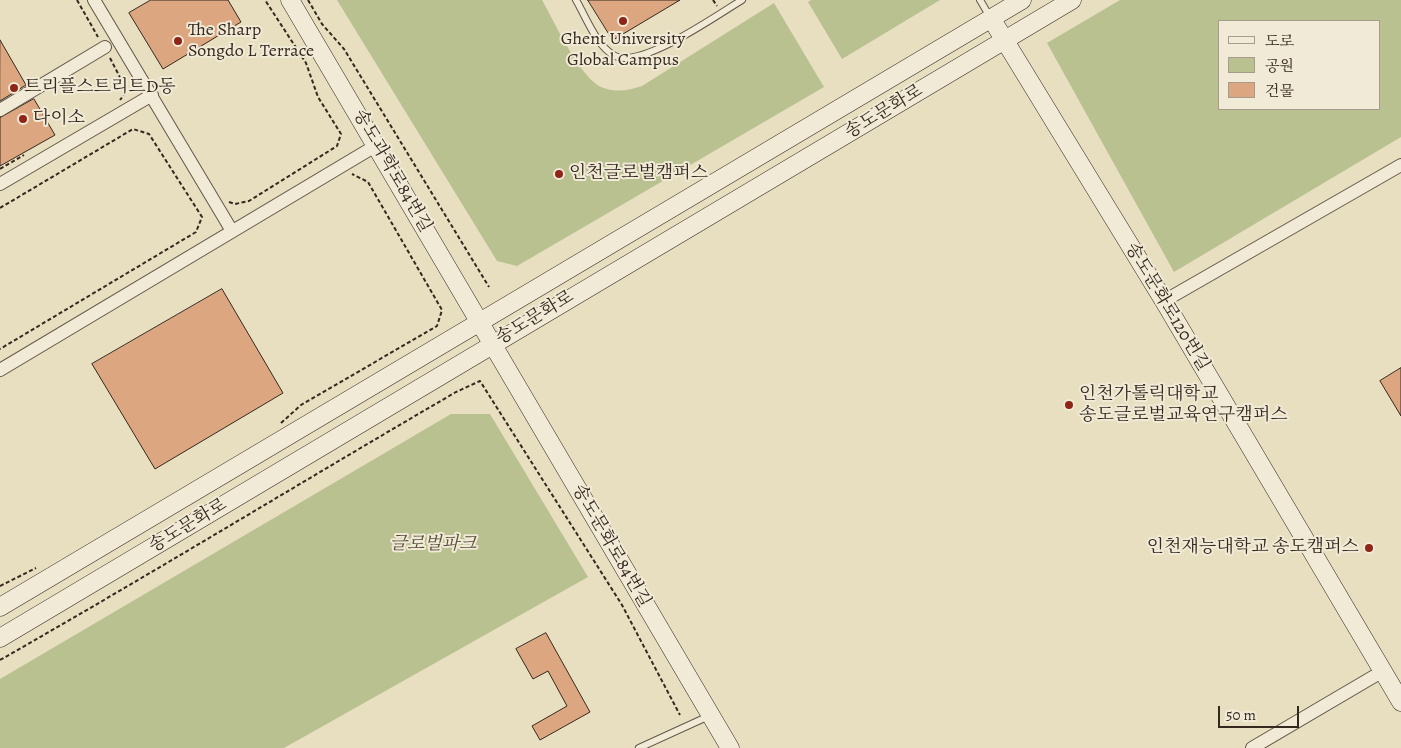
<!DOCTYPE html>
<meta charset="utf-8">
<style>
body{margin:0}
#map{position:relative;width:1401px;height:748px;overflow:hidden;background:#e8dfc0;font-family:Alegreya,"Noto Serif KR",serif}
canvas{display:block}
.legend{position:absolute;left:1218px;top:20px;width:162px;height:90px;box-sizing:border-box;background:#f0ead6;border:1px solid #a59c8d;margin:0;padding:6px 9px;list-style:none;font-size:15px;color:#35281f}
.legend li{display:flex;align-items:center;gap:10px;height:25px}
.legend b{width:25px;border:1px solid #a59c8d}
.scale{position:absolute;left:1218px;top:706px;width:81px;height:22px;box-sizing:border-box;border:2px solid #35281f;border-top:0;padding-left:6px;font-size:15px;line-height:18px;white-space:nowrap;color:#35281f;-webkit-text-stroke:4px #f0ead6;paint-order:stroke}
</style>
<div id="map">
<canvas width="1401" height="748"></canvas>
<ul class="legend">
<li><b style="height:6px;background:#f0ead6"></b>도로</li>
<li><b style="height:14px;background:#b9c190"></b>공원</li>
<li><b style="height:14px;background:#dba680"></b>건물</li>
</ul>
<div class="scale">50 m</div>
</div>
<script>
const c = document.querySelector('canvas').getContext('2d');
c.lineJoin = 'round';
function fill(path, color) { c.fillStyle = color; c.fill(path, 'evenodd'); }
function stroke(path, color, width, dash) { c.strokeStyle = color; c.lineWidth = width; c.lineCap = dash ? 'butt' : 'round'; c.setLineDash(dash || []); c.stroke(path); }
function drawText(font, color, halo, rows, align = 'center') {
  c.font = font + ' Alegreya,"Noto Serif KR",serif'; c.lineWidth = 4; c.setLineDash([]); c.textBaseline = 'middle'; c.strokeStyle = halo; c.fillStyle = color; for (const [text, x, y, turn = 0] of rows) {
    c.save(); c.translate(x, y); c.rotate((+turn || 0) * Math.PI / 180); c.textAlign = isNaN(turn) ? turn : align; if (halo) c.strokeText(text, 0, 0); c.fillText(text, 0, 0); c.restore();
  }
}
const green = new Path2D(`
 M337,0H542C554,21 582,82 604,88C618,93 629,90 642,86L774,3L824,87L517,266L497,261Z
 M811,0H940L842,59L808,2Z
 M1120,0H1401V137L1174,272L1047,43ZM1220,21H1380V109H1220Z
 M451,414H490L588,577L284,748H0V679Z`);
const building = new Path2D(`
 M151,0H228L241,22L163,69L129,13Z
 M588,0H680L613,40Z
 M0,40L26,85L0,101Z
 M34,99L55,135L0,166V118Z
 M222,289L283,393L155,469L92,364Z
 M1401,368V416L1380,381Z
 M546,633L590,712L540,740L532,726L567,706L548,671L533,679L516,649Z`);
const path = new Path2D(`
 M77,0L98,37
 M308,0L322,24L344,49L489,287
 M713,0L717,6
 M110,58L127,91L120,100
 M0,169L24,155
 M229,202L235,204L249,201L337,146L341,134L318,97L306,63L265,0
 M0,208L133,129L149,134L202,217L196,232L0,349
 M281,423L301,405L437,326L442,310L368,182L352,174
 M0,586L36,568
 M0,660C153,573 303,481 456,392L480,381L622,605L680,715`);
const lane = new Path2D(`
 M576,0C586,17 597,47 615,56C641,69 717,15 742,0
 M980,0L990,17
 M639,748L709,716`);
const street = new Path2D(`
 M94,0L232,231
 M0,110L105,47
 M0,184L152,95
 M1164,301L1401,165
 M0,370L377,145
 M1252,748L1383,671`);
const secondary = new Path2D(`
 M290,0L730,748
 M991,18L1164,301L1401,702
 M0,607L1022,0
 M0,638L1072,0`);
const markers = [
 [623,21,5,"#8f2418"],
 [178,41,5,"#8f2418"],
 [14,88,5,"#8f2418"],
 [23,119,5,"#8f2418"],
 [559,174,5,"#8f2418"],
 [1069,405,5,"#8f2418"],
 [1369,548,5,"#8f2418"]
];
const poiNames = [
 ["The Sharp",188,31],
 ["Songdo L Terrace",188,52],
 ["Ghent University",623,40,"center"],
 ["Global Campus",623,61,"center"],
 ["트리플스트리트D동",24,88],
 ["다이소",33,119],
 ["인천글로벌캠퍼스",569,174],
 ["인천가톨릭대학교",1079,395],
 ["송도글로벌교육연구캠퍼스",1079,416],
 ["인천재능대학교 송도캠퍼스",1359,548,"right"]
];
const streetNames = [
 ["송도문화로",884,112,-31],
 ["송도과학로84번길",392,171,60],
 ["송도문화로120번길",1167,307,59],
 ["송도문화로",535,318,-31],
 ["송도문화로",188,526,-31],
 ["송도문화로84번길",611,546,60]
];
const parkNames = [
 ["글로벌파크",433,545]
];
fill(green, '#b9c190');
fill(building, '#dba680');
stroke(building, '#35281f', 1);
stroke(lane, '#625647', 8);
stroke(street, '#625647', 14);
stroke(secondary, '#35281f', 19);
stroke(path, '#35281f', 2, [4, 2.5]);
stroke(lane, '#f0ead6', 6);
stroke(street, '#f0ead6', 12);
stroke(secondary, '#f0ead6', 18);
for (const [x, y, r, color] of markers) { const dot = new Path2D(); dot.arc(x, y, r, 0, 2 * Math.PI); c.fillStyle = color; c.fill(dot); stroke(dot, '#f0ead6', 2); }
drawText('18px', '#35281f', '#f0ead6', poiNames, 'left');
drawText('18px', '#35281f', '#f0ead6', streetNames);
drawText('italic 18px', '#564e3b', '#f0ead6', parkNames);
</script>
